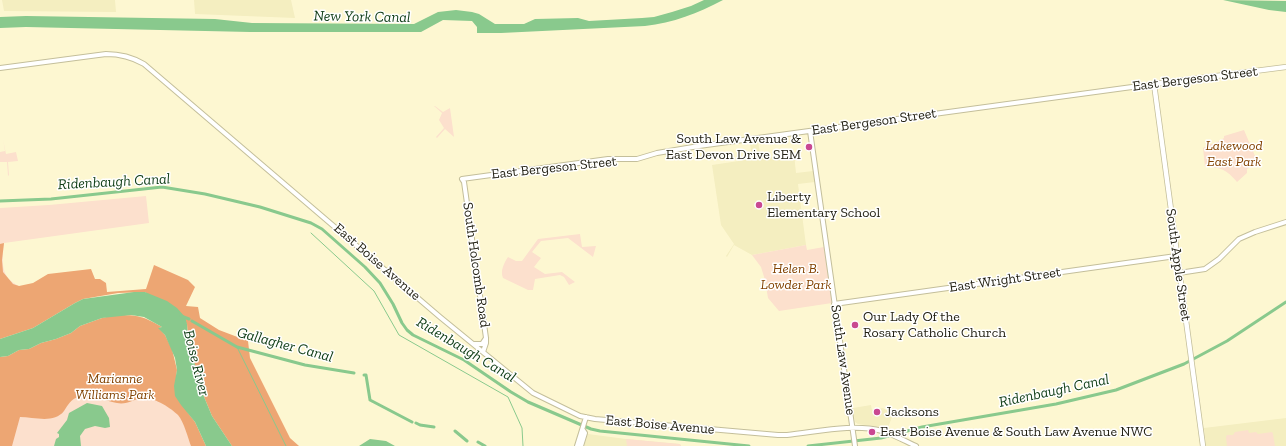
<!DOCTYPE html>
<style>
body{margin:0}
canvas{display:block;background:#fdf7d1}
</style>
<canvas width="1286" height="446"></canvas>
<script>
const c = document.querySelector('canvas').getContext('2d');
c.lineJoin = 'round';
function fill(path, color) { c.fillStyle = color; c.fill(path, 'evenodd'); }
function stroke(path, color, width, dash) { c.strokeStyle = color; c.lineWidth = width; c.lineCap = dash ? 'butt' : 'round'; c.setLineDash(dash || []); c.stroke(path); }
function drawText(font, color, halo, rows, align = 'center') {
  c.font = font + ' "Zilla Slab",serif'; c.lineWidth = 3; c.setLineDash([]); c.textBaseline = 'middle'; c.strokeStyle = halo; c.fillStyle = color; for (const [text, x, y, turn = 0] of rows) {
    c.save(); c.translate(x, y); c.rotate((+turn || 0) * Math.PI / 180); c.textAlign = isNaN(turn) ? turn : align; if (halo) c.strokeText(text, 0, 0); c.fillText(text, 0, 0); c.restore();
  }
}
const built = new Path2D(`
 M2,0H115L116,12L4,11Z
 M194,0H291L295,18L195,14Z
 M758,142L761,158L794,154L796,173L813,171L815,182L798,184L806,245L752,255L734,245L727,257L726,256L734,244L721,225L712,165L752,159L750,143Z
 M871,405L872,410L883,408L893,414L888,428L858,424L855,422L853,408Z
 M1286,418V446H1206L1204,428Z
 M588,434L626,439L680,444L681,446H584Z`);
const green = new Path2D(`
 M434,106H435L443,112L450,108L454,137L445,129L437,138L436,137L444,128L439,120L442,113Z
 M1244,130L1258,163L1247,169V173L1237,182C1227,170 1221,167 1205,167L1203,148L1211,144H1214L1224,138V136Z
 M3,139L6,154L16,152L18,161L8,162L9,175L8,176L7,162H0V152L5,151Z
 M146,196L149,223L4,243C2,262 0,277 19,286L0,299V208L49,205Z
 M580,234L582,247L596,246L593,257L568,238L541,241L532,252L541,258L534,267L545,274L562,272L575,282L569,285L564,277L560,275L535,279L533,290H528L503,278C500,271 504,263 508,257L516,261H522L538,239Z
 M806,245L807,250L824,247L832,303L779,311L768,298L765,280L761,267L752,255Z
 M172,351L175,401L202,446H0V384Z
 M1248,430L1249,433L1256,432L1258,434L1272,432L1273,434L1275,446H1227L1226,437L1227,435H1233L1235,432Z
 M626,439L680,444L681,446H627Z`);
const forest = new Path2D(`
 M4,243L2,260L3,272L13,284L19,286L33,283L48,274L91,269L95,279H100L106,283L107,292L146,289L154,265L188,280L195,287L186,306L198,307L200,318L219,330L248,341L250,358L290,438L299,446H232L212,416L202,392L188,338L187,324L145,292L118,293L83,299L75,303L33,328L0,339V244Z
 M116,315C139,315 142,316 162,327L159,328L165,335L172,349L177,370L176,377L188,413L195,422L206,446H191C188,438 184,422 178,415C171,408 154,397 143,398C134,399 127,405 117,403C105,401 91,393 78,397C71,399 68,405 64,411C54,424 34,417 20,417L12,446H0V357L8,356L19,350L29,349L41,343L56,339L71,333L80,326L102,318Z`);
const water = new Path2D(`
 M704,0H723C698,13 673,23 645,26L501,33H477V27L472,21L443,20L421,32H250L26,27L0,28V17L26,16L215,19L252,23L410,24H414L438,12L456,10L472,12L479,14L495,24H524L535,19L578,18L589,21L642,18L654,17L672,12L691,6Z
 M1223,0L1286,1V12L1269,10Z
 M134,292H145L167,301L177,308L185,317L187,324L188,338L202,392L212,416L232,446H206L195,422L181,405L175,396L174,386L177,370L175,358L165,335L158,328L162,327L144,317L131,315L102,318L80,326L71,333L56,339L41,343L29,349L19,350L8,356L0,357V339L33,328L75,303L83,299Z
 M87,403L102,406L109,418L110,427L105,428L95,426L85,429L80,436L81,446H54L56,439L59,437V434L57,433L67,420L69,413Z
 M370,439L386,441L395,446H359Z`);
const stream = new Path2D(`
 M311,233L374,291L399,335L508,397L522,428L523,446
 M237,347L286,446`);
const canal = new Path2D(`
 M0,201L51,199L162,187L205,194L260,207L311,223L322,229L365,267L380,283L393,304L402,323L407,330L413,335L464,360L511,392L528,402L591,429L600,431L749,446
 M181,316L189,319
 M192,321L237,347L305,365L354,373
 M364,375H366L370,400L412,422
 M416,423L420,425L434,427
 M455,431L467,441
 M478,442L485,446
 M808,446L881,438L922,427L1056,404L1116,390L1184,364L1227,341L1286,302`);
const tertiary = new Path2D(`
 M0,68L106,54C121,54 132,57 144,64L440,317L533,393L580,416L595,419L778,435H787C817,432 853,423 882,431C894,435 905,441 916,446
 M810,131L855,446
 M1179,273L1205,269L1219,259L1239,239L1255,232L1286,222
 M834,304L1176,256
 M474,344H482L486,338
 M483,352L486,343V338L464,182L462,179L608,159H637L657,153L699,146L1154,84
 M577,446L586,417
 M581,446L585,433L583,430`);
const secondary = new Path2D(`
 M1203,446L1154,84L1286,67`);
const markers = [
 [809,147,4,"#c94891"],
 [759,205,4,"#c94891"],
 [855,325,4,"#c94891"],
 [877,412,4,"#c94891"],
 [872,432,4,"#c94891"]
];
const streetNames = [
 ["East Bergeson Street",1195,79,-7],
 ["East Bergeson Street",874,122,-8],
 ["East Bergeson Street",554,168,-6],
 ["East Boise Avenue",377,262,41],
 ["South Holcomb Road",476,265,82],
 ["South Apple Street",1178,265,82],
 ["East Wright Street",1005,280,-8],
 ["South Law Avenue",843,360,82],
 ["East Boise Avenue",660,425,5]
];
const poiNames = [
 ["South Law Avenue &",801,139,"right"],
 ["East Devon Drive SEM",801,155,"right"],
 ["Liberty",767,197],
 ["Elementary School",767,213],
 ["Our Lady Of the",863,317],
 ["Rosary Catholic Church",863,333],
 ["Jacksons",885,412],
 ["East Boise Avenue & South Law Avenue NWC",880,432]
];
const parkNames = [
 ["Lakewood",1234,146],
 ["East Park",1234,162],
 ["Helen B.",796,269],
 ["Lowder Park",796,285],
 ["Marianne",115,379],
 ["Williams Park",115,395]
];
const waterNames = [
 ["New York Canal",362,17,1],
 ["Ridenbaugh Canal",114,182,-3],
 ["Gallagher Canal",285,345,15],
 ["Ridenbaugh Canal",466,350,31],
 ["Boise River",196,363,76],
 ["Ridenbaugh Canal",1054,391,-12]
];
fill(built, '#f4eec0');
fill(green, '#fce0cd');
fill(forest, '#eda673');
fill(water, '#89c98d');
stroke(stream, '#89c98d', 1);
stroke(canal, '#89c98d', 3);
stroke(tertiary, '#c4bf9b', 6);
stroke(secondary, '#c4bf9b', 6);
stroke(tertiary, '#fff', 4);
stroke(secondary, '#fff', 4.5);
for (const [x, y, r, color] of markers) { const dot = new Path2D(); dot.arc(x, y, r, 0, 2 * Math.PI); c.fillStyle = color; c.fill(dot); stroke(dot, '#fff', 1.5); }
drawText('14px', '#1f1d0f', '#fff', streetNames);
drawText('14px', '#1f1d0f', '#fff', poiNames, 'left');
drawText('italic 14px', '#824201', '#fff', parkNames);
drawText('italic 15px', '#134019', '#fff', waterNames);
</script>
